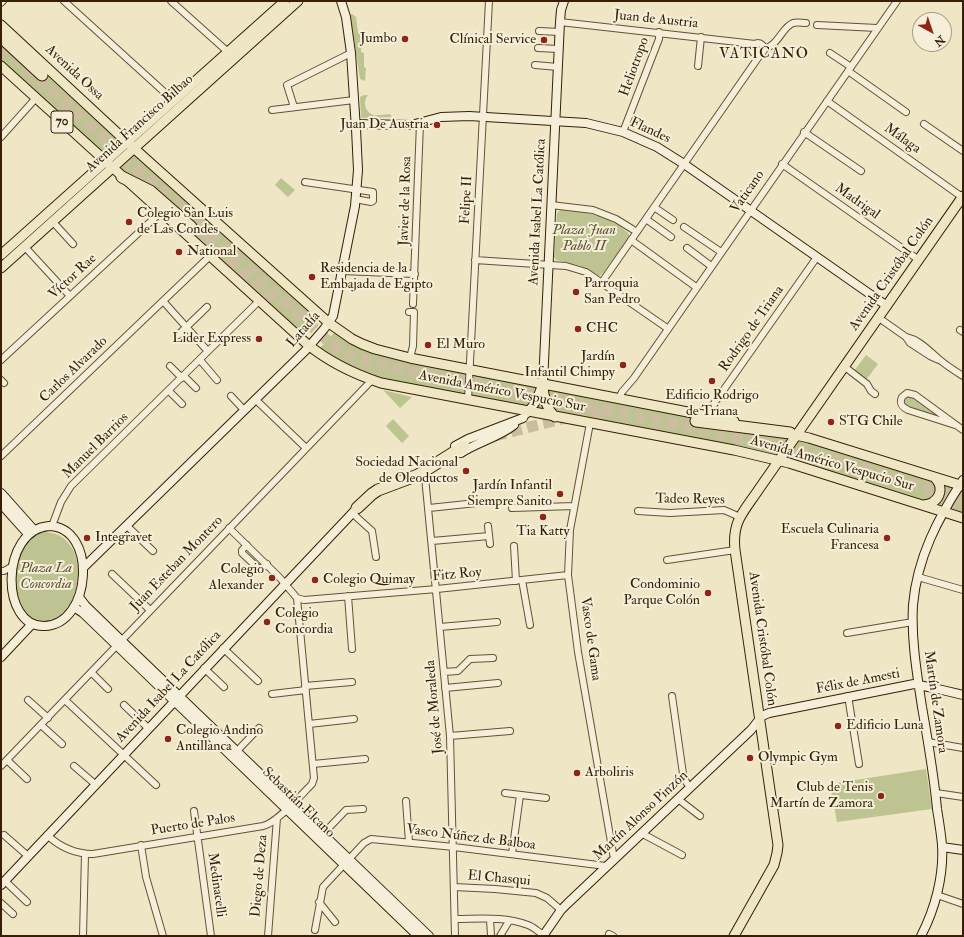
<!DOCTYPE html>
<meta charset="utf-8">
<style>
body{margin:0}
#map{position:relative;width:964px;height:937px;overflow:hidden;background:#efe6c6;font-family:"IM FELL Double Pica",serif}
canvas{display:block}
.frame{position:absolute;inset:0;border:2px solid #371f05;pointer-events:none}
.north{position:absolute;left:912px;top:12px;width:40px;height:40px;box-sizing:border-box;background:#f5efda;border:1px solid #a99c85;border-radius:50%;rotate:140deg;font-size:11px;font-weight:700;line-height:16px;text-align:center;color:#371f05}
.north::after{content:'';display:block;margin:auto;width:14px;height:18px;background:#8f2418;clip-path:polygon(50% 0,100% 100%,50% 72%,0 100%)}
</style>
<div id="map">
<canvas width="964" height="937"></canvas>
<div class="frame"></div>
<div class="north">N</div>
</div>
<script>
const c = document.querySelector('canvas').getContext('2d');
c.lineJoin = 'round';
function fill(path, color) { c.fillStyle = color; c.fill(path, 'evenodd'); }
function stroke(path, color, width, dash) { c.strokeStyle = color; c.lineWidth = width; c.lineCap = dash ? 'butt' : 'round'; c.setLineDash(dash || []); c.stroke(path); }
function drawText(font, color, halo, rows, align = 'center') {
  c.font = font + ' "IM FELL Double Pica",serif'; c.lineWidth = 4; c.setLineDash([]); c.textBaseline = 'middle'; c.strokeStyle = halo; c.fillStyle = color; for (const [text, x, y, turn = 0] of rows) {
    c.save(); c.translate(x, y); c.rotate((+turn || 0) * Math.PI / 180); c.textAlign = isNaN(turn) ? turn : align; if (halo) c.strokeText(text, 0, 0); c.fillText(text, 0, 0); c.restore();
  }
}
const green = new Path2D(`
 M352,14L356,17L358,32L362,35L361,52L364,53V67L366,68L365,81L360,79L350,15Z
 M1,28L120,141V142L107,153L104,154L1,61Z
 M364,95H368C363,101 364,111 373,115C378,116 385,114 390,114L392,117L363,118L361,117L360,97Z
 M134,154L319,318L305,336L201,243L120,168V167Z
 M281,178L295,190L288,197L275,185Z
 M561,209C584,212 612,216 629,234L630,237L602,274L599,276L581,266L556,260L554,257L557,213Z
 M334,333L358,348L383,356L622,402L782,436L806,442L954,486L941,508L793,458L699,438L564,415L379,378C356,370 340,362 320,348Z
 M866,355L878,364L866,380L854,371Z
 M383,390L412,397L400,408Z
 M909,396L914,397L944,419L909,409L903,403L904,400Z
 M393,419L409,436L402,443L386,426Z
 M960,489L963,490V513L949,508Z
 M42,532C91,530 88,612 47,621C40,622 33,620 27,615C4,595 13,543 42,532Z
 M926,769L932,809L837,822L830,784Z`);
const highwayTunnel = new Path2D(`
 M1,45L328,341L348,354L376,364L782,446L834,459L963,500
 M191,227L219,258L278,304
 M464,446L471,442L577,415L591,414L602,416`);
const street = new Path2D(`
 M64,1L173,100
 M171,1L228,52
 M1,3L3,1
 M560,22L755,44
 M817,25L877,28
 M539,31L560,32
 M752 49a6 6 0 1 1 12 0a6 6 0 1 1-12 0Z
 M538,48L559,49
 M764,49C779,45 782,27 793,23C797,22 802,23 806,23
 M830,53L851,67
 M535,65L558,67
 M698,66L701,37
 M848,71L906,112
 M827,101L962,197
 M294,107L287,85L351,53
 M272,110L354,100
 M924,124L963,151
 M623,132L659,39V32
 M804,132L861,171
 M1,137L36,98
 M782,164L919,260
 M305,182L373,192V201L371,202L355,199
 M551,205L593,210L616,219L637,232
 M654,207L673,220
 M646,219L671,237
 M53,222L73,244
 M684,227L721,252
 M631,240L696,287
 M25,247L70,296
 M687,248L711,266
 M475,260L566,266L586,272L667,328
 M342,271L415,274
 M602,282L760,55
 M163,301L205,348
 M413,304L420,123
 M409,312H414L413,346L410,358
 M879,318L906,337L910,343L930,356L939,360
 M960,330L963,332
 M178,335L207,307
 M906,337C920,340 929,351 940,360C947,366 955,371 963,376
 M1,360L161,212
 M200,360L217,380
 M170,366L182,378
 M845,367L867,384L871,391L875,394
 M184,376L196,388
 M1,380L4,383
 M169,391L182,404
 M231,396L244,410
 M619,398L622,392L634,378L897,1
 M255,399L306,448
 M468,400L489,1
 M706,415L817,257
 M590,423L570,530L568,575L578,652L614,859
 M955,425L908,410C902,407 899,404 902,397L907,393L915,395L963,430
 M1,456L210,256
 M425,477L450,736L455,936
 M429,508L486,502
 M512,508L574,506
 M638,511L670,513L724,510L740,517
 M352,513L372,531L376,557
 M52,526L61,502L71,486L259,301
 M127,526L153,551
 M488,526L490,544
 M229,528L280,578L297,598L304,600L437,589L568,575
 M432,541L489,536
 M247,545L242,550V553L259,569H261L267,564
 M514,546L516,581
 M667,560L735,550
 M1,571H4L11,567
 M112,574L150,610
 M918,577L963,590
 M522,580L530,625
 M348,596L352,649
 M440,627L497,622
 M847,633L913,622
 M223,648L258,681
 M204,668L224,687
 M444,672L458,671L470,659L493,658
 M92,673L108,689
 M305,686L352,682
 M445,688L498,683
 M272,694L306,690
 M672,696L683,774L686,782L690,787
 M848,696L859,764
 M28,700L48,718
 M65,700L156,785
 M124,705L148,728
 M309,724L354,719
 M41,725L62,744
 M450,736L510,731
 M928,742L963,748
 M237,751L259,728
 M7,760L27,779
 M313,764L365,759
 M1,766L372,380
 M74,766L95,784
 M505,793L546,798
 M936,793L963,797
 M678,799L700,816
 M406,801L409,842
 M194,811L211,936
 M641,833L682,855
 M323,834L346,810L363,809
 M4,835L28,856
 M47,835C61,848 75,854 93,854L263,826C277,823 301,795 312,784L314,778L297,598
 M141,845L146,877L163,936
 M512,854L520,795
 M5,881L27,902
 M454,887L495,889L536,893L547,898L561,910
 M937,895L963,904
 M319,902L335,922
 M1,903L13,914
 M455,919C478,919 505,916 528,925C534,927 538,932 544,935
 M490,919L491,936
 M315,930L323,887L364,843L371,839L454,847L606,866
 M609,934L613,936
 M83,936L85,854
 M268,936L277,818
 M500,936L509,921`);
const secondary = new Path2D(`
 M356,124L411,125L441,117L469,116L586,123L623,132L657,147L684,164L887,306
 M526,414L535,403L543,383L560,22L561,10L564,1
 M455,446L468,439L523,418
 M461,453C478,442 499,437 514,425
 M1,493L34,530
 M1,504L28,534
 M49,526C98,527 92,625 44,626C0,627 0,530 49,526Z
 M83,568L305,351L324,329L333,316L355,206L358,170L356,129L351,53L346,17L341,1
 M79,597L85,605L121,640L429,936
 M74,607L83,613L418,936
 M1,657L32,624
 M942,847L963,850
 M1,885L360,505
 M543,936L561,910L568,903L751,730L762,716L769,713L914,684L938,689L963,695
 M921,936C935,909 944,876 942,845C941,833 939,821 937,809C934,775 928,741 922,707C917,674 911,639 913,605C917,558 938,518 963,480`);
const primary = new Path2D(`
 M1,25L127,142L329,323L352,339L362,344L375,349L410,358L734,421
 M1,66L307,344C329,362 354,374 381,383L734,450L789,463L963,518
 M1,255L285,1
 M1,268L298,1
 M543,383C543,396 546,408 555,417
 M783,432L809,438L963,486
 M922,505C939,505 946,488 934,477
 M734,936L774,865L777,853L778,845L735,550C732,521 743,513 759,489L963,196`);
const highway = new Path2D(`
 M1,37L42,75
 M122,177L150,191L191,227
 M696,421L790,433
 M357,508L372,494L378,490L418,475L464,446`);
const markers = [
 [405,39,4,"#8f2418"],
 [544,40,4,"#8f2418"],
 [437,125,4,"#8f2418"],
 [129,222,4,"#8f2418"],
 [179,252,4,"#8f2418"],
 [312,277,4,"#8f2418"],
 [576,292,4,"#8f2418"],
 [578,329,4,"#8f2418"],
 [259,339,4,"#8f2418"],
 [428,345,4,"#8f2418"],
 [623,365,4,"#8f2418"],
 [712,381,4,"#8f2418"],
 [831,422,4,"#8f2418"],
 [466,471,4,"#8f2418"],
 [560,494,4,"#8f2418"],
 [543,517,4,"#8f2418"],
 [87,538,4,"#8f2418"],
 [887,538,4,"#8f2418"],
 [272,578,4,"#8f2418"],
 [315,580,4,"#8f2418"],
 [708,593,4,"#8f2418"],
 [267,622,4,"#8f2418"],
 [838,726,4,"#8f2418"],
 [168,739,4,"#8f2418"],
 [750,758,4,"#8f2418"],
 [577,773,4,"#8f2418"],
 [881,796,4,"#8f2418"]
];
const shields = [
 [62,122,22]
];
const shieldNames = [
 ["70",62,122]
];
const streetNames = [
 ["Juan de Austria",656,20,6],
 ["Heliotropo",635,67,-70],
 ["Avenida Ossa",74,73,43],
 ["Avenida Francisco Bilbao",140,124,-42],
 ["Flandes",650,131,25],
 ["Málaga",902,139,35],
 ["Vaticano",748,192,-55],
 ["Felipe II",467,200,-87],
 ["Javier de la Rosa",406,201,-88],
 ["Madrigal",857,202,35],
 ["Avenida Isabel La Católica",538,212,-87],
 ["Avenida Cristóbal Colón",892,274,-55],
 ["Víctor Rae",73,277,-43],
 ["Rodrigo de Triana",752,329,-55],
 ["Latadía",304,330,-49],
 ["Carlos Alvarado",74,370,-44],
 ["Avenida Américo Vespucio Sur",502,392,11],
 ["Manuel Barrios",96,446,-45],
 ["Avenida Américo Vespucio Sur",832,464,16],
 ["Tadeo Reyes",690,500,1],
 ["Juan Esteban Montero",177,564,-46],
 ["Fitz Roy",457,575,-5],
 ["Vasco de Gama",590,639,82],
 ["Avenida Cristóbal Colón",762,639,82],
 ["Félix de Amesti",858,682,-11],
 ["Avenida Isabel La Católica",169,687,-47],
 ["Martín de Zamora",935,702,82],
 ["José de Moraleda",435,707,-95],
 ["Sebastián Elcano",298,803,44],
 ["Martín Alonso Pinzón",641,816,-43],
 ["Puerto de Palos",193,825,-9],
 ["Vasco Núñez de Balboa",471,838,7],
 ["Diego de Deza",260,876,-85],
 ["El Chasqui",499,879,5],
 ["Medinacelli",216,885,82]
];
const poiNames = [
 ["Jumbo",397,39,"right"],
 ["Clínical Service",536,40,"right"],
 ["Juan De Austria",429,125,"right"],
 ["Colegio San Luis",137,214],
 ["de Las Condes",137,230],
 ["National",187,252],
 ["Residencia de la",320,269],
 ["Embajada de Egipto",320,285],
 ["Parroquia",584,284],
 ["San Pedro",584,300],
 ["CHC",586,329],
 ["Lider Express",251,339,"right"],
 ["El Muro",436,345],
 ["Jardín",615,357,"right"],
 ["Infantil Chimpy",615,373,"right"],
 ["Edificio Rodrigo",712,396,"center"],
 ["de Triana",712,412,"center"],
 ["STG Chile",839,422],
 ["Sociedad Nacional",458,463,"right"],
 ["de Oleoductos",458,479,"right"],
 ["Jardín Infantil",552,486,"right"],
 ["Siempre Sanito",552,502,"right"],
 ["Escuela Culinaria",879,530,"right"],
 ["Francesa",879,546,"right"],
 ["Tia Katty",543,532,"center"],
 ["Integravet",95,538],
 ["Colegio",264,570,"right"],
 ["Alexander",264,586,"right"],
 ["Colegio Quimay",323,580],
 ["Condominio",700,585,"right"],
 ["Parque Colón",700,601,"right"],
 ["Colegio",275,614],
 ["Concordia",275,630],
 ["Edificio Luna",846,726],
 ["Colegio Andino",176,731],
 ["Antillanca",176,747],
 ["Olympic Gym",758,758],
 ["Arboliris",585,773],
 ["Club de Tenis",873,788,"right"],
 ["Martín de Zamora",873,804,"right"]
];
const parkNames = [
 ["Plaza Juan",584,231],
 ["Pablo II",584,247],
 ["Plaza La",46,569],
 ["Concordia",46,585]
];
const neighbourhoodNames = [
 ["VATICANO",764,55]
];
fill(green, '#bdc492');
stroke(highwayTunnel, '#cabe9f', 11, [11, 5.5]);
stroke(street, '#655135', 8);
stroke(secondary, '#371f05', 10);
stroke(primary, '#371f05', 11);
stroke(highway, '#371f05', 13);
stroke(street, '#f5efda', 6);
stroke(secondary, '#f5efda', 8);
stroke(primary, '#efe6c6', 9);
stroke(highway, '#efe6c6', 11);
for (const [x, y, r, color] of markers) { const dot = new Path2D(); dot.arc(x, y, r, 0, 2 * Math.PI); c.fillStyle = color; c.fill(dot); stroke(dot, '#f5efda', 1.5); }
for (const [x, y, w] of shields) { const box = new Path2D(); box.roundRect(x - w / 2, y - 11, w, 22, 3); c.fillStyle = '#f5efda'; c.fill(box); stroke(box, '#371f05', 1); }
drawText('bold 13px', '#371f05', null, shieldNames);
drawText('14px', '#371f05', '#f5efda', streetNames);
drawText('14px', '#371f05', '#f5efda', poiNames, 'left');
drawText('italic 14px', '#5f512f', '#f5efda', parkNames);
c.letterSpacing = '1px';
drawText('15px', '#371f05', '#f5efda', neighbourhoodNames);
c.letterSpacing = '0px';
</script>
